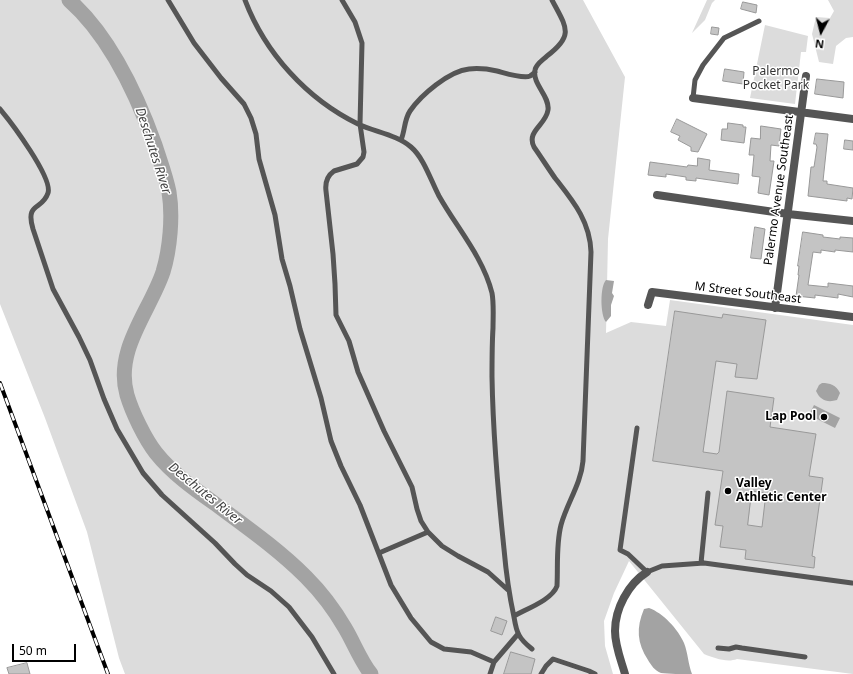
<!DOCTYPE html>
<style>
body{margin:0}
#map{position:relative;width:853px;height:674px;overflow:hidden;background:#fff;font-family:"Noto Sans",sans-serif}
canvas{display:block}
.north{position:absolute;left:801px;top:12px;width:40px;height:40px;-webkit-text-stroke:3px #fff;paint-order:stroke;rotate:187deg;font-size:11px;font-weight:700;line-height:16px;text-align:center;color:#000}
.north::after{content:'';display:block;margin:auto;width:14px;height:18px;background:#000;clip-path:polygon(50% 0,100% 100%,50% 72%,0 100%)}
.scale{position:absolute;left:12px;top:644px;width:64px;height:18px;box-sizing:border-box;border:2px solid #000;border-top:0;padding-left:5px;font-size:12px;line-height:14px;white-space:nowrap;color:#000;-webkit-text-stroke:3px #fff;paint-order:stroke}
</style>
<div id="map">
<canvas width="853" height="674"></canvas>
<div class="north">N</div>
<div class="scale">50 m</div>
</div>
<script>
const c = document.querySelector('canvas').getContext('2d');
c.lineJoin = 'round';
function fill(path, color) { c.fillStyle = color; c.fill(path, 'evenodd'); }
function stroke(path, color, width, dash) { c.strokeStyle = color; c.lineWidth = width; c.lineCap = dash ? 'butt' : 'round'; c.setLineDash(dash || []); c.stroke(path); }
function drawText(font, color, halo, rows, align = 'center') {
  c.font = font + ' "Noto Sans",sans-serif'; c.lineWidth = 3; c.setLineDash([]); c.textBaseline = 'middle'; c.strokeStyle = halo; c.fillStyle = color; for (const [text, x, y, turn = 0] of rows) {
    c.save(); c.translate(x, y); c.rotate((+turn || 0) * Math.PI / 180); c.textAlign = isNaN(turn) ? turn : align; if (halo) c.strokeText(text, 0, 0); c.fillText(text, 0, 0); c.restore();
  }
}
const green = new Path2D(`
 M0,0H583L625,77L608,239L606,333L631,322L666,326L670,300L853,325V674L737,659C727,663 714,658 704,654L629,561L614,593L604,621L605,646L613,674H125L119,658L87,532L45,418L0,304Z
 M707,0H715L712,3L705,20L692,33Z
 M828,0H853V37L846,38L836,46L833,64L819,62L812,34L816,17L830,18L834,11Z
 M765,25L808,36L806,52H801L795,104L750,98Z`);
const water = new Path2D(`
 M606,280L614,281L612,293L614,296L611,305V316L606,322C600,315 600,286 606,280Z
 M822,383C830,383 836,385 840,393L837,400C827,403 820,400 816,391L819,385Z
 M814,405L840,418L835,428L809,415Z
 M649,608C663,613 678,629 684,643C688,653 688,664 692,674C684,674 667,674 661,673C655,671 651,665 648,660C637,643 636,628 644,609Z`);
const river = new Path2D(`
 M69,0C110,36 137,95 155,145C160,161 166,176 169,192C173,216 170,249 163,272C150,311 114,350 127,395C132,412 145,439 156,453C172,473 193,488 214,503C245,526 278,549 306,577C321,592 334,609 345,628C354,643 360,660 371,674`);
const building = new Path2D(`
 M743,2L757,5L756,13L741,9Z
 M712,27L719,28L718,35L711,34Z
 M725,69L744,72L743,84L723,81Z
 M817,79L844,82L843,98L815,94Z
 M677,119L707,134L698,152L691,151V147L678,140L680,136L671,132Z
 M728,123L743,125V127H746L744,143L721,140L722,129H727Z
 M761,126L781,129L779,146L771,145L770,161H774L769,195L758,193L760,177L752,176L754,155H749L751,138L760,139Z
 M816,133L828,134L823,181H827V184L853,188L852,199L847,198V201L808,196L811,167H814L817,147L816,144H814Z
 M845,140L853,141V150L844,149Z
 M698,158L710,160L709,170L739,174L738,184L696,178V181L686,180V177L666,174V177L648,175L650,162L687,167L688,165L697,166Z
 M755,227L765,229L761,259L751,258Z
 M803,232L823,235V237L840,239V237L853,238V252L835,250V252L821,250V253L813,252L808,285L828,287V283L853,286V297L838,294V298L815,295V298L796,296L799,275H798L799,266H798Z
 M675,311L722,318L723,314L766,320L757,379L735,377L737,364L716,361L703,452L717,454L719,452L727,391L774,398L770,427L816,434L809,476L823,478L812,556L815,557L814,568L745,559L746,550L720,547L723,526L715,525L723,471L653,461ZM752,491L766,493L762,527L748,525Z
 M496,617L507,621L502,635L491,631Z
 M511,652L535,659L531,674H504Z
 M27,663L30,674H9L7,668Z`);
const lane = new Path2D(`
 M168,0L194,43L221,78L244,104L251,118L256,134L259,159L275,215L282,259L290,286L300,329L321,398L331,441L341,466L360,505L391,585L411,618L431,642L444,649L471,652L494,662L518,634
 M245,0C265,53 307,99 358,124C375,132 397,135 411,147C424,158 431,181 439,196C457,228 483,257 492,293C494,304 493,317 493,328C492,344 492,361 492,377C493,435 498,492 504,549C506,572 509,594 514,617C515,623 516,630 519,635C522,641 527,645 532,649
 M342,0L355,22L362,43L360,124L364,152L363,157L357,164L334,171C327,176 325,183 326,191L333,254L335,284L336,315L349,341L358,372L384,431L412,487L417,509L421,521L428,532L442,546L458,556L488,572L508,590
 M693,98L695,80L703,65L724,38L759,21
 M0,109C11,122 53,178 48,193C42,211 25,202 33,229L53,289L79,337L90,360L104,399L117,429L143,473L162,495L215,543L235,564L247,575L271,591L289,607L312,637L334,674
 M401,140C405,131 404,120 410,111C421,95 449,71 469,69C478,68 488,69 497,71C505,73 523,79 530,76C532,75 534,73 535,72
 M637,428L620,550L628,554L647,572L662,566L704,563L852,583
 M379,553L428,532
 M701,563L708,493
 M514,616C526,609 552,600 557,586C558,566 556,544 561,525C567,503 581,484 583,461L591,252C590,221 573,201 555,178C548,168 541,157 534,147C526,131 546,125 548,110C550,96 532,84 535,70C536,64 543,60 547,56C575,35 566,27 552,0
 M718,648L729,649L736,647L742,648L805,657
 M490,674L494,662
 M541,674L546,666L553,659L589,671L595,674`);
const street = new Path2D(`
 M693,98L853,119
 M657,195L788,214L853,221
 M648,305L652,292L853,317
 M775,308L806,76
 M625,674C621,660 615,646 615,631C615,609 628,584 647,572`);
const rail = new Path2D(`
 M0,383L108,674`);
const markers = [
 [824,417,4,"#000"],
 [728,491,4,"#000"]
];
const parkNames = [
 ["Palermo",776,72],
 ["Pocket Park",776,86]
];
const streetNames = [
 ["Palermo Avenue Southeast",779,190,-82],
 ["M Street Southeast",748,293,7]
];
const poiNames = [
 ["Lap Pool",816,417],
 ["Valley",736,484,"left"],
 ["Athletic Center",736,498,"left"]
];
const waterNames = [
 ["Deschutes River",153,151,72],
 ["Deschutes River",205,494,39]
];
fill(green, '#dcdcdc');
fill(water, '#a3a3a3');
stroke(river, '#a3a3a3', 15);
fill(building, '#c4c4c4');
stroke(building, '#999', 1);
stroke(lane, '#555', 5);
stroke(street, '#555', 8);
stroke(rail, '#000', 4);
stroke(rail, '#fff', 2.5, [8]);
for (const [x, y, r, color] of markers) { const dot = new Path2D(); dot.arc(x, y, r, 0, 2 * Math.PI); c.fillStyle = color; c.fill(dot); stroke(dot, '#fff', 1.5); }
drawText('12px', '#333', '#fff', parkNames);
drawText('12px', '#000', '#fff', streetNames);
drawText('bold 12px', '#000', '#fff', poiNames, 'right');
drawText('italic 13px', '#444', '#fff', waterNames);
</script>
